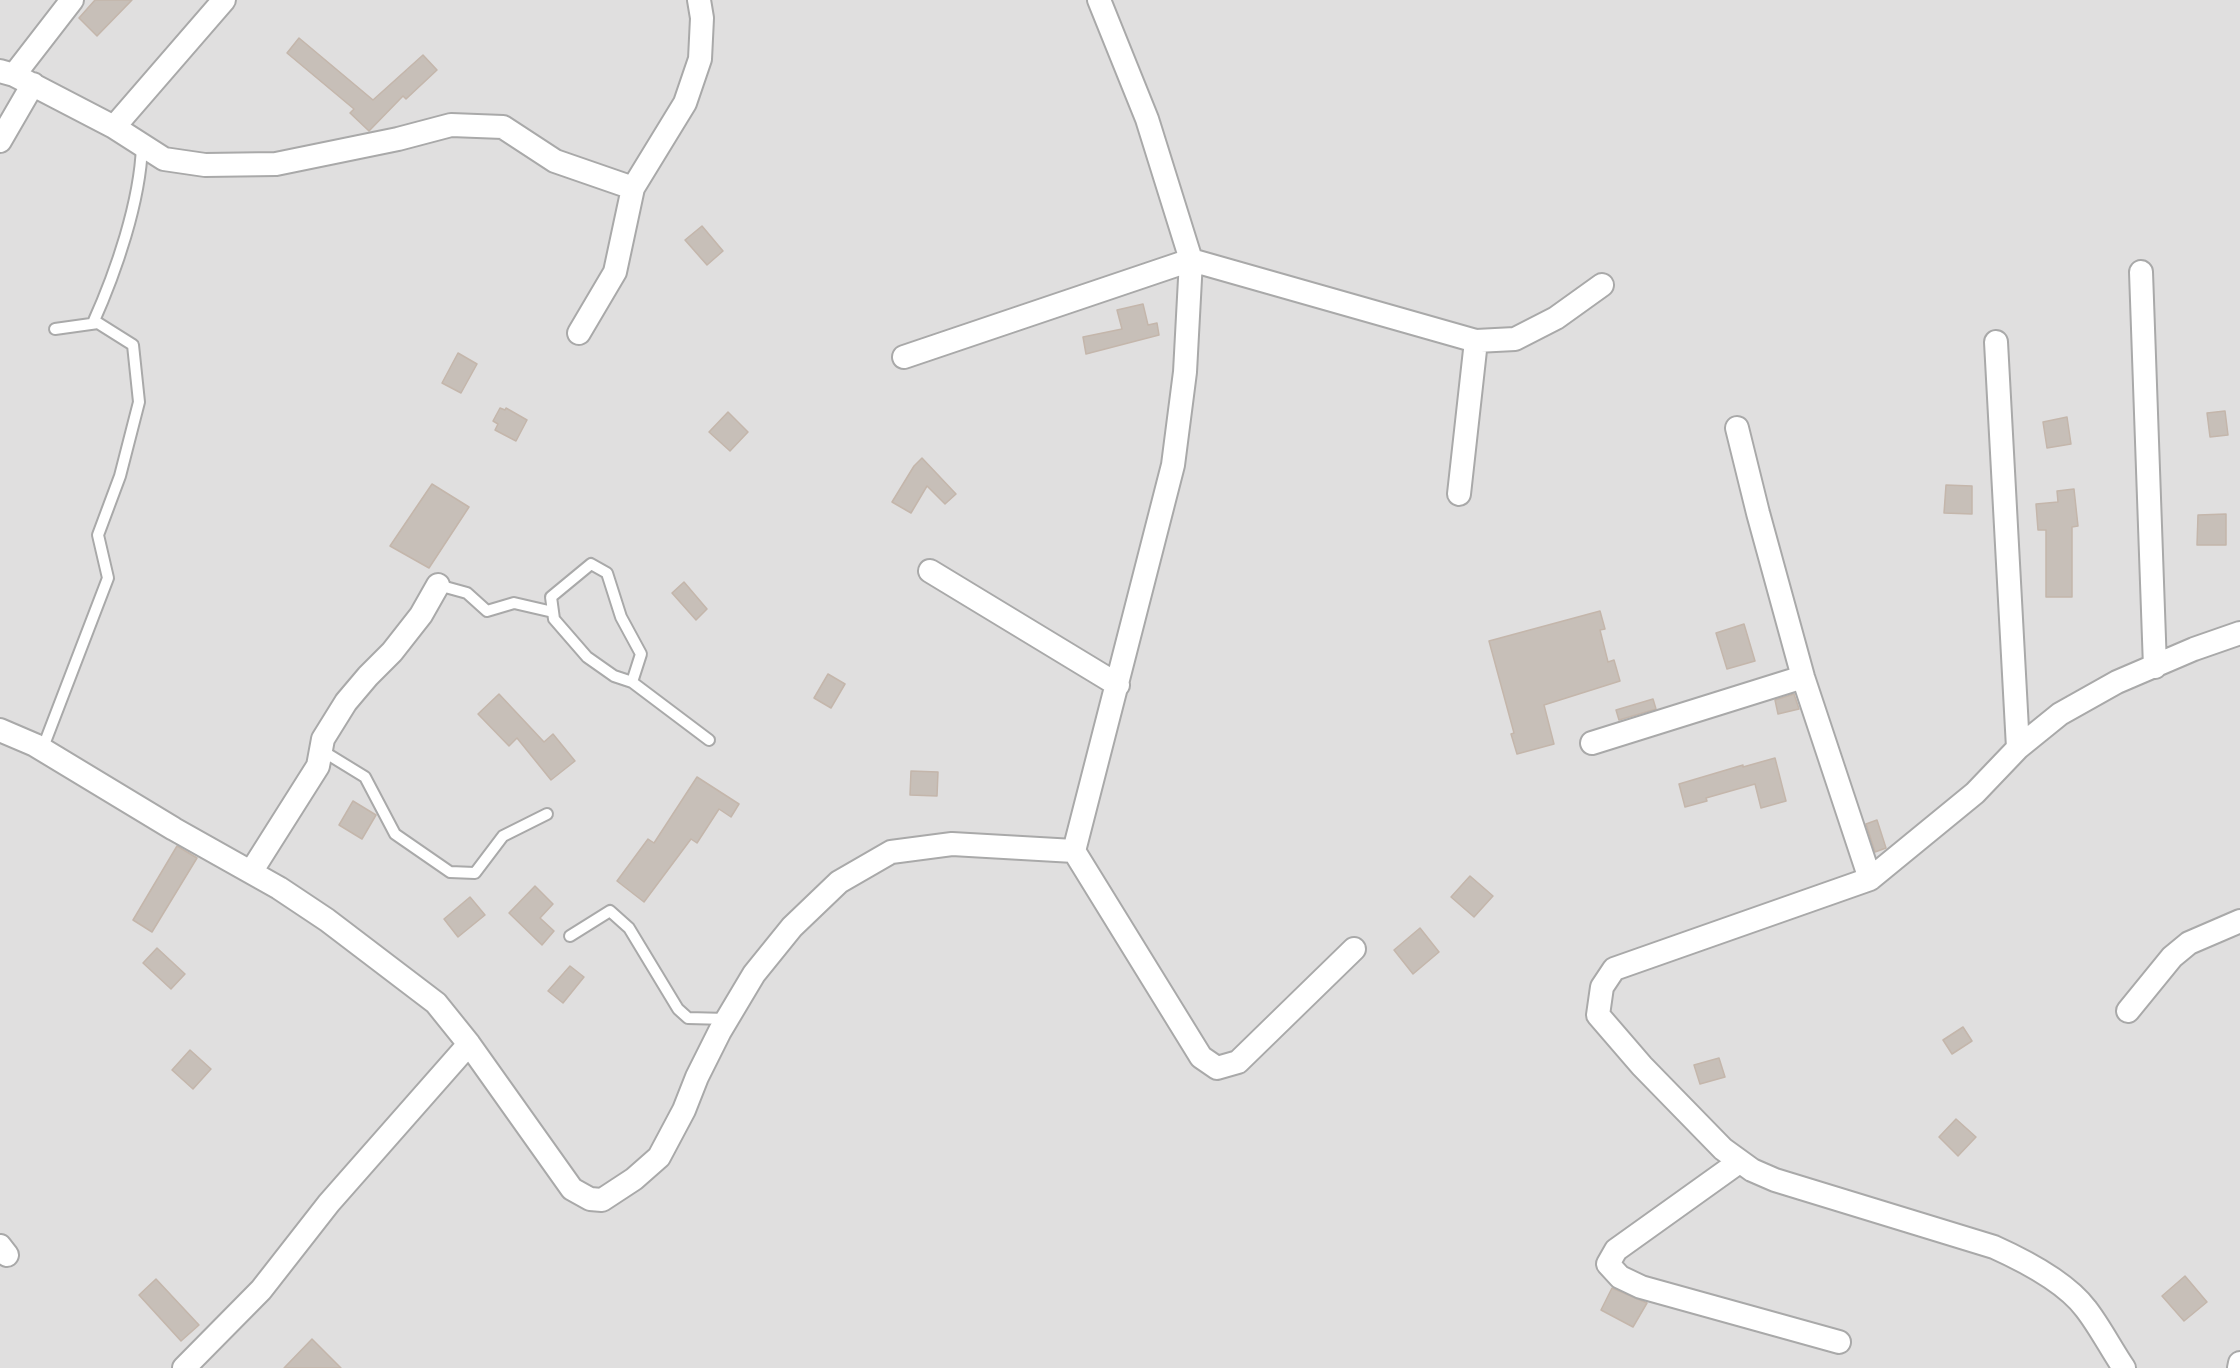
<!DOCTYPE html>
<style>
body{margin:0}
canvas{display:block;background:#f2efe9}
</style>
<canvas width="2240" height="1368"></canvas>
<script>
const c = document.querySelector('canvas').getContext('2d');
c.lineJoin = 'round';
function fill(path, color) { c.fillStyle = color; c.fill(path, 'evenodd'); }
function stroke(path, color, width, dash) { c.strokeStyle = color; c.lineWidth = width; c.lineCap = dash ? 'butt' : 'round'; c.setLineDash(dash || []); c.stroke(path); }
const residential = new Path2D(`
 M0,0H2240V1368H0Z`);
const building = new Path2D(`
 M95,0H132L97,36L79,18Z
 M299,38L373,100L423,55L437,70L406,99L403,96L369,131L350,113L354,109L287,53Z
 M702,226L723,251L707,265L685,240Z
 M1143,304L1148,325L1157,323L1159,335L1086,354L1083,337L1122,329L1117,310Z
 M458,353L477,364L461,393L442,383Z
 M500,408L505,410L506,408L527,420L516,441L495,430L498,424L493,421Z
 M2225,411L2228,435L2210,437L2207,413Z
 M728,412L748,432L730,451L709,432Z
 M2067,417L2071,444L2047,448L2043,422Z
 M922,458L956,494L945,504L927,486L911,513L892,502L914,466Z
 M432,484L469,507L429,568L390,546Z
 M1946,485L1972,486V514L1944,513Z
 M2074,489L2078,526L2072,527V597H2046V530H2038L2036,504L2058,502L2057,491Z
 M2226,514V545H2197L2198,515Z
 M684,582L707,609L696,620L672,593Z
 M1600,611L1605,629L1600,630L1608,662L1614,660L1620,681L1544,705L1554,744L1517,754L1511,734L1514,733L1489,641Z
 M1744,624L1755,661L1727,669L1716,633Z
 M828,674L845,684L831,708L814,698Z
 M499,694L544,742L553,734L575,761L551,780L517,738L509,746L478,714Z
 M1794,694L1799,709L1778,714L1775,700Z
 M1653,699L1656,709L1619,720L1616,710Z
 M1775,758L1786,801L1761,808L1755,784L1706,798L1707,801L1685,807L1679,784L1743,765V767Z
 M911,771L938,772L937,796L910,795Z
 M697,777L739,804L731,817L719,809L697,843L691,839L644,902L617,881L648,839L654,843Z
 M353,801L376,815L362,839L339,825Z
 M1877,820L1886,848L1875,852L1866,824Z
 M177,846L197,858L152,932L133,920Z
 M1470,876L1493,896L1474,917L1451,897Z
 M535,886L553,904L540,918L554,931L542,945L509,913Z
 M470,897L485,915L458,937L444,919Z
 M1420,928L1439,952L1413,974L1394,950Z
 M157,948L185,974L171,989L143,963Z
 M570,966L584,977L563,1003L548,991Z
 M1963,1027L1972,1041L1952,1054L1943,1040Z
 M190,1050L211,1069L193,1089L172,1070Z
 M1719,1058L1725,1077L1700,1084L1694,1065Z
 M1956,1119L1976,1137L1958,1156L1939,1137Z
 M2185,1276L2207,1302L2184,1321L2162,1296Z
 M156,1279L199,1325L181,1341L139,1295Z
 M1612,1288L1647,1303L1633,1327L1601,1310Z
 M312,1339L341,1368H284Z`);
const lane = new Path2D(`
 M93,323C116,272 140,202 142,146
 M591,564L607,573L621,617L641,654L632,682L614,676L587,657L554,619L551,597Z
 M438,585L467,593L487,611L514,603L553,612
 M632,682L709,740
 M42,750L108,578L98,535L120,476L139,402L133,345L98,323L55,329
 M321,750L365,777L395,834L450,872L475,873L503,836L547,814
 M570,936L610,911L629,928L678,1009L688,1018L727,1019`);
const street = new Path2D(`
 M1099,0L1147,119L1191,260L1185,372L1173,465L1074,851L1201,1057L1217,1068L1238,1062L1354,949
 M0,71L14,75L114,127L164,159L205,165L276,164L398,139L451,125L503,127L555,161L633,188
 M14,75L72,0
 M114,127L224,0
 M0,141L33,84
 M2141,272L2155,667
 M579,333L615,272L633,188L685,103L700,59L702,18L699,0
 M1996,342L2018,748
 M904,357L1191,260L1476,341L1515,339L1556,318L1602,285
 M1737,428L1758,513L1803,677L1870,879
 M1459,494L1476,341
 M930,571L1118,685
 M0,730L35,745L174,829L279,888L327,920L436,1003L469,1044L572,1189L590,1199L602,1200L634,1179L659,1157L684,1110L697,1077L720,1031L754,974L792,927L839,882L891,852L952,844L1074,851
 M1592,743L1803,677
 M251,872L318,766L323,739L346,702L368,676L392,652L421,615L438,585
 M2128,1011L2172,957L2189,943L2240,921
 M1739,1162L1616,1250L1608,1264L1620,1277L1641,1287L1839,1342
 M0,1246L7,1255
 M184,1368L261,1290L329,1203L469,1044
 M2124,1368C2111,1349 2100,1327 2086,1309C2066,1282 2025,1261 1994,1247L1775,1180L1752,1170L1723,1149L1642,1066L1598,1015L1602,987L1614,969L1870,879L1975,793L2018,748L2060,714L2117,682L2194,649L2240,633
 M2239,1368L2240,1363`);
fill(residential, '#e0dfdf');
fill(building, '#c7bfb8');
stroke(building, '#c4b6ab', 1.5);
stroke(lane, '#a9a9a9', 14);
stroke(street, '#a9a9a9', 26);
stroke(lane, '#fff', 10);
stroke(street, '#fff', 22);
</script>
